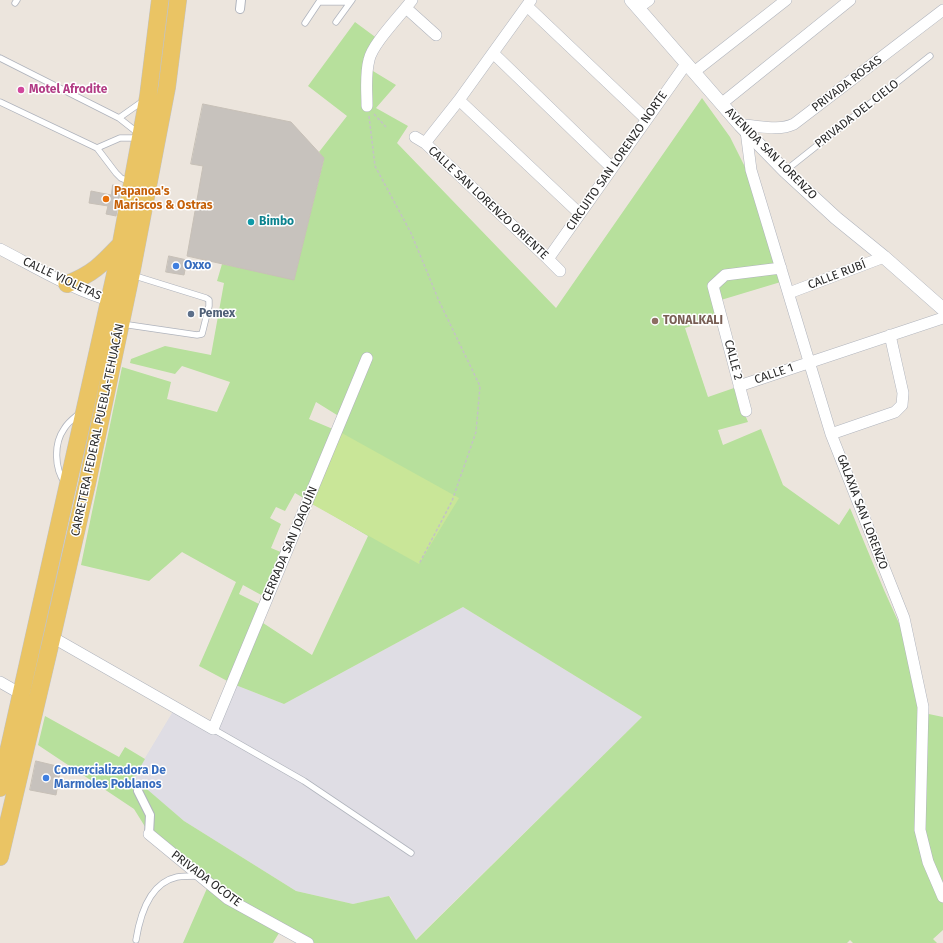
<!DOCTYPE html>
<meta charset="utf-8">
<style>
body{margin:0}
canvas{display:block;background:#ece5dd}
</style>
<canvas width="943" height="943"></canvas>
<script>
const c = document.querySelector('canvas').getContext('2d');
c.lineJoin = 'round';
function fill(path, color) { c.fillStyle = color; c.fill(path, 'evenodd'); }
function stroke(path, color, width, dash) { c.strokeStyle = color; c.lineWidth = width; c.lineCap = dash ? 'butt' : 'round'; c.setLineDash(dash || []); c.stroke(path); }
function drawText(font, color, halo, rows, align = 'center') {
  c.font = font + ' "Fira Sans",sans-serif'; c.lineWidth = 3; c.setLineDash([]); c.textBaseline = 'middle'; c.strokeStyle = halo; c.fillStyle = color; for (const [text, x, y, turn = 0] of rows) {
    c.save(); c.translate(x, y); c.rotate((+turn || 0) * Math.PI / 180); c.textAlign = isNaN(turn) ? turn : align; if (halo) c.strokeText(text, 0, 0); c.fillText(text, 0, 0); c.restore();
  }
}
const industrial = new Path2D(`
 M463,607L642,717L415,940L390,896L353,904L296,891L184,821L133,778L175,708L213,730L233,684L284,704Z`);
const green = new Path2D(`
 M355,22L382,42L368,68L396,85L376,108L408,126L397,143L556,308L702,98L730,137L752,181L784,281L721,300L722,316L685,328L708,397L734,388L748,422L718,430L723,445L761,429L783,485L839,525L850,508L884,590L912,652L922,712L919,815L943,902V930L933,939L937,943H853L850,940L847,943H309L282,928L273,943H183L208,886L228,902L149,833L134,809L38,745L45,716L119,757L125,747L145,759L134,778L184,821L296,891L353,904L389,896L416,940L642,717L463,607L284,704L233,684L199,666L236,582L182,552L149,581L81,565L122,367L171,382L167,399L217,412L230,382L182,366L175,374L130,363L131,359L165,346L211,355L224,283L217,281L222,264L294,279L324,159L319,152L347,116L308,86ZM316,402L345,420L340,432L309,419ZM295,493L368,536L312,655L260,621L288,555L271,548L281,524L270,518L276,507L285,511ZM243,585L263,596L259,604L239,594Z
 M924,713L943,717V892L924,848Z`);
const pitch = new Path2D(`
 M340,432L459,498L419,564L310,503Z`);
const building = new Path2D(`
 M203,104L291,122L324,158L294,280L187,256L203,166L191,164Z
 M113,185L121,187L116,216L106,214L108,206L89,203L91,191L111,195Z
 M169,256L187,260L184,275L166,272Z
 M36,761L61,767L56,795L30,790Z`);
const path = new Path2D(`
 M374,114L386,127
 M369,116L375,166L411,233L439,301L480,386L476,432L452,501L419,564`);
const service = new Path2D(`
 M15,3L17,0
 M336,22L352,0
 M305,23L319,2H350
 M0,58L119,118L138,133
 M0,102L97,148L116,173L121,178L130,182
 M119,118L143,101
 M97,148L120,138H139
 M785,171L930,56
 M122,324L197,335L202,334L209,306V300L206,298L132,275
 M65,483C54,468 54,443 64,429C68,422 74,418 80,413
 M213,729L304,781L411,853
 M136,940C140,915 149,883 177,877C184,876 192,876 199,876`);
const pedestrian = new Path2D(`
 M240,9L241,0
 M138,791L150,815L149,834`);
const minor = new Path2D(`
 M527,6L646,119
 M406,8L436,35
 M638,8L649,0
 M493,53L612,168
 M694,72L786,0
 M459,100L580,214
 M721,104L850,0
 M367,106C367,91 365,75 369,60C372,44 401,15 412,0
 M740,125C758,125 777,132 794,124L943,10
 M746,131L751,170L831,434L904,618L923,707L920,830L928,862L943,897
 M415,137L425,143L548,259L560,271
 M425,143L459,100L531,0
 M0,249C37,268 74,291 115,302
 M548,259L686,64
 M789,293L884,257
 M739,386L943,318
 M746,411L713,286L725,275L781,268
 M831,434L895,412L902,405L903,393L890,335
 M52,637L213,729L367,358
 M0,682L21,694
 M149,834L228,899L308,943`);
const tertiary = new Path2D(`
 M631,0L740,125L785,171L836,218L884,257L943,309`);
const primary = new Path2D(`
 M67,284C93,274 102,264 120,245
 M0,788L116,270L148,97L160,0
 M0,857L52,637L87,484L131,275L167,87L178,0`);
const markers = [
 [21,90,4,"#d1479c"],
 [106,199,4,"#e8710a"],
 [251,222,4,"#0f9aa8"],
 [176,266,4,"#3f7fe0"],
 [191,314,4,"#5c6f8a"],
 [655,321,4,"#8d6e63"],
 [46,778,4,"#3f7fe0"]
];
const streetNames = [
 ["PRIVADA ROSAS",847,84,-37],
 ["PRIVADA DEL CIELO",857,114,-38],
 ["AVENIDA SAN LORENZO",771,154,45],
 ["CIRCUITO SAN LORENZO NORTE",617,161,-55],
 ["CALLE SAN LORENZO ORIENTE",488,203,43],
 ["CALLE RUBÍ",837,275,-21],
 ["CALLE VIOLETAS",62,279,25],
 ["CALLE 2",733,360,75],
 ["CALLE 1",774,374,-19],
 ["CARRETERA FEDERAL PUEBLA-TEHUACÁN",98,430,-78],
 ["GALAXIA SAN LORENZO",862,512,69],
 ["CERRADA SAN JOAQUÍN",290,544,-67],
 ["PRIVADA OCOTE",206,879,37]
];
const hotelNames = [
 ["Motel Afrodite",29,90]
];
const foodNames = [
 ["Papanoa's",114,192],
 ["Mariscos & Ostras",114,206]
];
const cultureNames = [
 ["Bimbo",259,222]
];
const shopNames = [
 ["Oxxo",184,266],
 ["Comercializadora De",54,771],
 ["Marmoles Poblanos",54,785]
];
const serviceNames = [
 ["Pemex",199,314]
];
const educationNames = [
 ["TONALKALI",663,321]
];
fill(industrial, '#dfdde4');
fill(green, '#b7e09c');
fill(pitch, '#c9e698');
fill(building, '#c7c2bd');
stroke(building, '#c7c0b7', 1);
stroke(service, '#b0b4bd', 7);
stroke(pedestrian, '#b0b4bd', 10);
stroke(minor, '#b0b4bd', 12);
stroke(tertiary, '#b0b4bd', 14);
stroke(primary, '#c3c3c3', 18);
stroke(path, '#c3c3c3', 1.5, [3, 2]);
stroke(service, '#fff', 5.5);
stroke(pedestrian, '#fff', 8);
stroke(minor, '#fff', 11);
stroke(tertiary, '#fff', 13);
stroke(primary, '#eac464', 17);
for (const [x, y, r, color] of markers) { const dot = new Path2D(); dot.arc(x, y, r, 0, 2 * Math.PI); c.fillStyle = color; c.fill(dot); stroke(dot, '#fff', 1.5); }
drawText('12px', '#2a2a2a', '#fff', streetNames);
drawText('bold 12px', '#b23c85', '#fff', hotelNames, 'left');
drawText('bold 12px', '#c56008', '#fff', foodNames, 'left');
drawText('bold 12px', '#0d838f', '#fff', cultureNames, 'left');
drawText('bold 12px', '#366cbe', '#fff', shopNames, 'left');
drawText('bold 12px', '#4e5e75', '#fff', serviceNames, 'left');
drawText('bold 12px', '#785e54', '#fff', educationNames, 'left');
</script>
